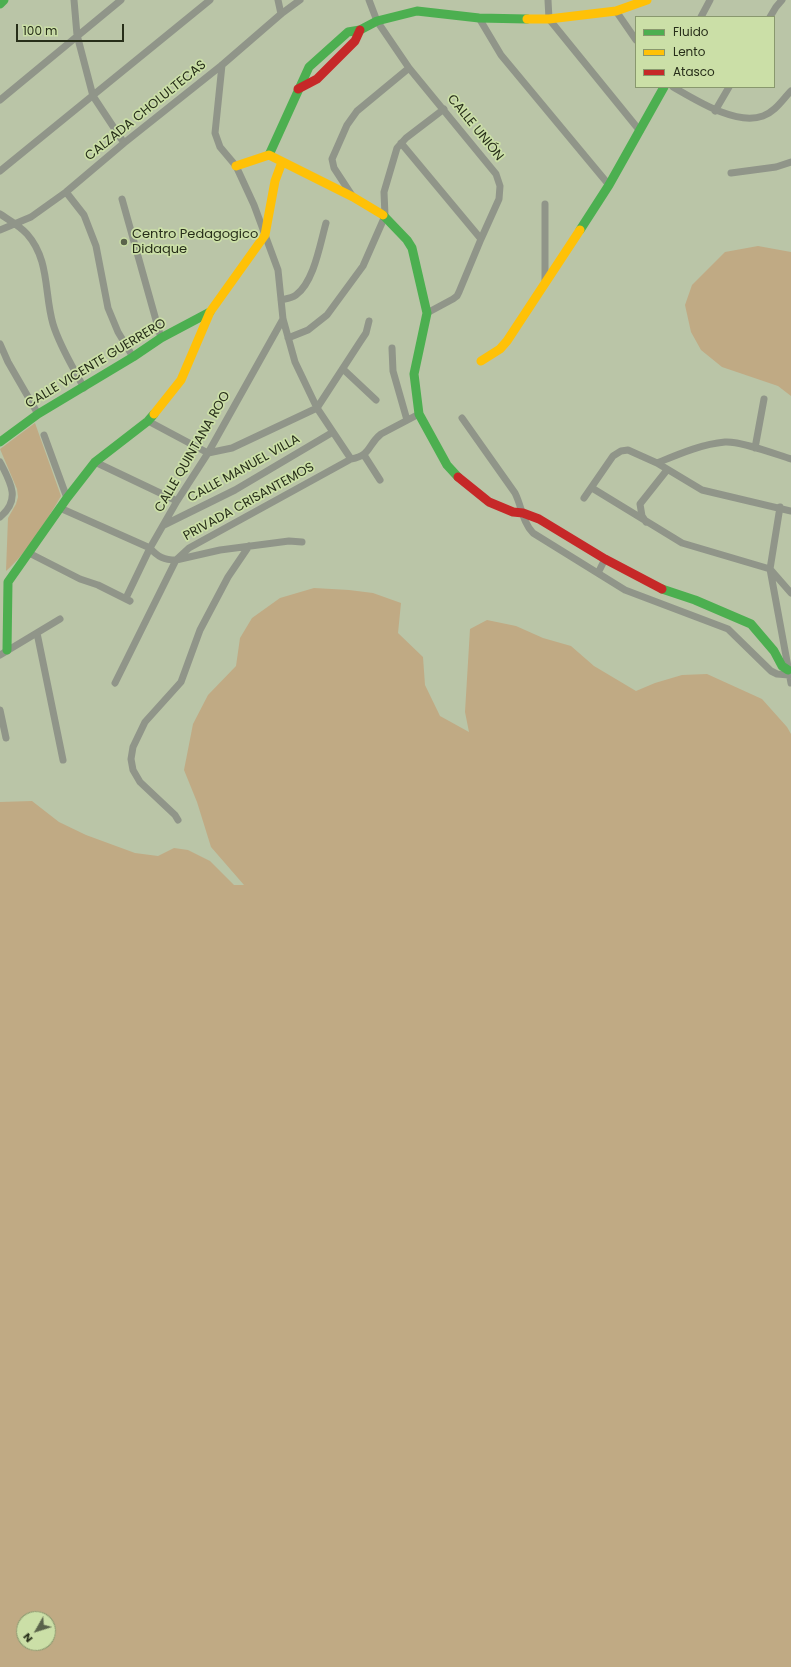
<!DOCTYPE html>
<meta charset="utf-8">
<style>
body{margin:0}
#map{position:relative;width:791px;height:1667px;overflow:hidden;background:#bac5a7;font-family:Poppins,sans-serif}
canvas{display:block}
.legend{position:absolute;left:635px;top:16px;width:140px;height:72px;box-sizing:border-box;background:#cbdfa7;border:1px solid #89986e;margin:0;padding:5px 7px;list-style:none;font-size:12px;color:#272e19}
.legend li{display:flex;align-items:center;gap:8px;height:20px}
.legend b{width:20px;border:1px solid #89986e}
.north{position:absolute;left:16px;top:1611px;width:40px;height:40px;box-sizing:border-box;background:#cbdfa7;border:1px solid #89986e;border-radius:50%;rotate:231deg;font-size:11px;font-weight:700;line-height:16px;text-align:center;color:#272e19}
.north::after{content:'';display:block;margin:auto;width:14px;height:18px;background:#5a634b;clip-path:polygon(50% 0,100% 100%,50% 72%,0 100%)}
.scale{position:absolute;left:16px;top:24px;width:108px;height:18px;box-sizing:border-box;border:2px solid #272e19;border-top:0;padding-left:5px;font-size:12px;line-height:14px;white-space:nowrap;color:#272e19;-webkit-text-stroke:3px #cbdfa7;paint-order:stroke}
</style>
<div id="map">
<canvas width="791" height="1667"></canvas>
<ul class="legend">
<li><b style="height:5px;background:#4caf50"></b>Fluido</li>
<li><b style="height:5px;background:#ffc107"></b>Lento</li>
<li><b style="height:5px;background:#c62828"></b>Atasco</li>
</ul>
<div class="north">N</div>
<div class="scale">100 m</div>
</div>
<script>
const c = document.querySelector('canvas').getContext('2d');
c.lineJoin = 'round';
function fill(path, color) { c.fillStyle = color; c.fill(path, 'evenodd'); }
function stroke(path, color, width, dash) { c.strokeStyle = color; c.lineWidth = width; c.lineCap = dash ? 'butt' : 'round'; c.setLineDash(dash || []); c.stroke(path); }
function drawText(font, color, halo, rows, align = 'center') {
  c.font = font + ' Poppins,sans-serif'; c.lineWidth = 3.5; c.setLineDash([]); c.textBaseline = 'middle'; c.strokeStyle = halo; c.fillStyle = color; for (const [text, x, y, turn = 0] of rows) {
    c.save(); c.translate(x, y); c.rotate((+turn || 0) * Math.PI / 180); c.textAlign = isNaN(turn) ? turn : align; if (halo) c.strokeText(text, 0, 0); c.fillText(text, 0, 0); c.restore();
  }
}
const green = new Path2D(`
 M758,246L791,252V396L778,386L722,367L701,350L691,332L685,305L692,285L725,252Z
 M35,423L61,496C47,520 27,553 6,571L8,518L16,504L18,497L17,489L0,449Z
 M314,588L349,590L373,593L401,603L398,633L423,657L425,685L440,716L469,732L465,712L470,629L487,620L516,626L543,638L571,646L594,666L636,691L655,683L682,675L707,674L762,699L787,727L791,734V1667H0V802L32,801L59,822L86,835L135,853L158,856L174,848L188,850L210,861L234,885H244L211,847L197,802L184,770L193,724L208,695L236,666L240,638L252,618L280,598ZM24,1619H48V1643H24Z`);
const street = new Path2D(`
 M74,0L77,35L93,96L124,143
 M278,0L281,14
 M369,0L377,21L409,68L496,174L500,186L499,199L481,239L459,292L457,296L453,299L427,313
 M548,0L549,19L640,131
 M616,11L636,40
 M701,17L710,0
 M770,17L776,7L782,0
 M479,18L501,55L609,185
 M222,65L215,133L220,147L236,166L254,205L278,270L283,319L295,362L317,408L351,459
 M673,87C696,100 736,126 763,116C775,112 783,99 791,91
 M0,100L121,0
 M715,111L729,87
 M401,143L481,239
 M0,171L210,0
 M731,173L776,167L791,162
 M66,192L84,215L96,246L108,308L118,332L133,357
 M353,197L334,168L332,159L347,125L357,111L409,68
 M122,199L161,338
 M545,204V280
 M0,214C9,220 20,226 27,234C50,260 44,293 53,324C60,347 73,367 84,388
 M0,230L31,217L66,192L124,143L222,65L281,14L300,0
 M281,300C285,299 292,298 296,295C314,282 320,244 326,223
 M288,338L308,330L327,315L363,266L385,216L384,192L397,148L406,138L444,109
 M0,344L8,362L38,414
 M392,348L393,371L407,420
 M343,369L376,400
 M462,418L515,493C522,507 522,521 533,533L625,590L728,629L771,671L777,674L789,675
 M148,421L208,453L232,448L317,408L360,342L366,333L369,321
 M44,435L67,498
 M755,448L764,399
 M364,455L380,480
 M0,462C11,483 21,500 0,517
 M95,462L177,501
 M657,463C679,454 702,444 725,442C741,441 775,454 791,459
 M592,488L682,543L770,569L791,593
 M584,498L613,456L621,451L628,450L657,463L702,490L791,511
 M780,507L770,569L791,683
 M60,508L150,548C158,557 164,560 176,560L220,550L289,541L302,542
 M646,522L642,516L640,504L667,470
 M164,525L235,490L333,432
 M29,553L80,579L98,585L130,601
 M598,573L605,559
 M126,598L150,548L177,501L208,453L283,319
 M37,633L63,760
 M0,655L60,619
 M115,683L176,560L189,548L351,459C372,455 367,445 381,434L419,414
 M0,710L6,738
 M178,820L175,815L140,782L133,770L131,759L133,747L145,722L181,682L200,630L228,577L249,546`);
const fast = new Path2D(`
 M0,4L4,0
 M269,155L309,67L348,32L360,30L377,21L417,11L479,18L527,19
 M383,215L407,240L412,248L427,313L414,374L419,414L447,465L458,477
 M580,230L609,185L664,87
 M0,442L38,414L133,357L161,338L210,312
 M662,589L695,600L751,624L774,651L782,666L788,670
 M7,650L8,582L67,498L95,462L148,421L154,414`);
const slow = new Path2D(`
 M527,19H549L616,11L647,0
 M236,166L269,155L353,197L383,215
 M481,361L500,349L507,341L580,230
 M154,414L181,380L210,312L265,235L275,181L282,162`);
const jam = new Path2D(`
 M298,89L317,79L355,41L360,30
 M458,477L489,502L513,512L523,513L539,519L605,559L662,589`);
const markers = [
 [124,242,4,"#5a634b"]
];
const streetNames = [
 ["CALZADA CHOLULTECAS",146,111,-39],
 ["CALLE UNIÓN",475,128,51],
 ["CALLE VICENTE GUERRERO",96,364,-31],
 ["CALLE QUINTANA ROO",193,452,-60],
 ["CALLE MANUEL VILLA",244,469,-29],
 ["PRIVADA CRISANTEMOS",249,502,-29]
];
const poiNames = [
 ["Centro Pedagogico",132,235],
 ["Didaque",132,250]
];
fill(green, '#c0aa84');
stroke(street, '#909589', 7);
stroke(fast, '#4caf50', 9);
stroke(slow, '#ffc107', 9);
stroke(jam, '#c62828', 9);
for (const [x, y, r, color] of markers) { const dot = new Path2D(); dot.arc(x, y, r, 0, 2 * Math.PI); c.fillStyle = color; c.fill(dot); stroke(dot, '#cbdfa7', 1.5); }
drawText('13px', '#272e19', '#cbdfa7', streetNames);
drawText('13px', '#272e19', '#cbdfa7', poiNames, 'left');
</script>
